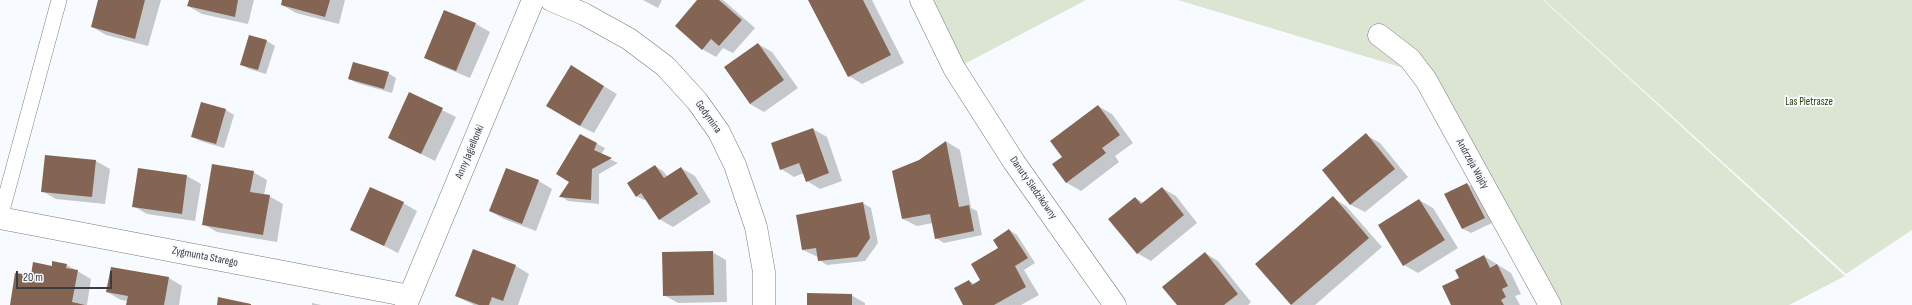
<!DOCTYPE html>
<meta charset="utf-8">
<style>
body{margin:0}
#map{position:relative;width:1912px;height:305px;overflow:hidden;background:#f7fafe;font-family:"Sofia Sans Condensed",sans-serif}
canvas{display:block}
.scale{position:absolute;left:16px;top:271px;width:96px;height:18px;box-sizing:border-box;border:2px solid #3a3c3e;border-top:0;padding-left:5px;font-size:12px;line-height:14px;white-space:nowrap;color:#3a3c3e;-webkit-text-stroke:3px #f7fafe;paint-order:stroke}
</style>
<div id="map">
<canvas width="1912" height="305"></canvas>
<div class="scale">20 m</div>
</div>
<script>
const c = document.querySelector('canvas').getContext('2d');
c.lineJoin = 'round';
function fill(path, color) { c.fillStyle = color; c.fill(path, 'evenodd'); }
function stroke(path, color, width, dash) { c.strokeStyle = color; c.lineWidth = width; c.lineCap = dash ? 'butt' : 'round'; c.setLineDash(dash || []); c.stroke(path); }
function drawText(font, color, halo, rows, align = 'center') {
  c.font = font + ' "Sofia Sans Condensed",sans-serif'; c.lineWidth = 4; c.setLineDash([]); c.textBaseline = 'middle'; c.strokeStyle = halo; c.fillStyle = color; for (const [text, x, y, turn = 0] of rows) {
    c.save(); c.translate(x, y); c.rotate((+turn || 0) * Math.PI / 180); c.textAlign = isNaN(turn) ? turn : align; if (halo) c.strokeText(text, 0, 0); c.fillText(text, 0, 0); c.restore();
  }
}
const green = new Path2D(`
 M920,0H1086L955,69Z
 M1178,0H1543L1845,276L1789,305H1551L1427,75Z
 M1544,0H1912V230L1846,274Z`);
const shadow = new Path2D(`
 M99,0H161L148,46L106,35L92,27Z
 M190,0H254L248,24L202,14L188,6Z
 M283,0H345L339,24L296,13L282,5Z
 M643,0H662L658,8Z
 M699,0H723L755,28L733,53L723,48L716,57L702,49Z
 M809,0H872L904,63L862,84L849,76Z
 M445,11L476,24L490,32L470,78L439,65L426,57Z
 M250,36L267,41L275,46L266,74L249,69L241,64Z
 M758,44L772,52L798,88L764,112L750,104Z
 M388,73L396,78L392,93L357,83L349,79Z
 M585,75L617,94L594,133L580,126Z
 M410,94L456,117L435,161L389,138Z
 M202,103L226,110L234,115L224,148L200,141L192,136Z
 M1098,106L1112,114L1133,143L1115,156L1119,162L1081,191L1067,183L1053,165L1063,157Z
 M813,129L827,137L842,181L820,189L807,181L804,173L794,177L781,169Z
 M580,135L605,148L601,155L618,163L599,174V204L568,201L561,196L571,181Z
 M1366,135L1380,143L1408,177L1365,212L1351,205L1323,170Z
 M947,142L960,150L971,208L977,211L982,235L944,243L936,238L933,223L917,226L903,219L919,161Z
 M46,156L96,161L110,169L105,204L56,199L42,191Z
 M655,166L663,171L668,177L681,168L695,176L711,202L673,227L659,219L646,199L644,200L636,196Z
 M139,169L187,176L201,184L195,221L147,214L133,206Z
 M506,169L539,181L552,189L536,231L504,219L490,211Z
 M253,172L267,180L264,195L269,196L283,204L277,242L217,232L203,224Z
 M1467,184L1475,188L1492,223L1471,233L1463,229Z
 M1162,188L1176,196L1197,223L1151,261L1137,253L1135,198L1144,203Z
 M1333,198L1346,206L1382,247L1315,305H1292L1257,264Z
 M1419,200L1433,208L1458,248L1418,273L1404,265Z
 M403,203L417,211L398,253L351,229Z
 M863,203L871,208L878,243L865,261L827,265L819,260L818,257L803,250Z
 M1009,230L1017,235L1035,263L1024,270L1039,295L1021,305H965L969,281L975,284L981,280Z
 M712,252L726,260L727,302L678,303L664,295Z
 M1205,253L1218,261L1251,302L1248,305H1178Z
 M1484,256L1511,273L1521,294L1515,296L1520,305H1452L1460,278Z
 M67,265L91,279L87,305H11L32,277L53,267Z
 M516,266L529,274L518,305H474L456,296Z
 M169,278L182,286L179,305H127L128,301L121,300L107,292Z
 M851,295L865,303V305H808Z
 M312,303L321,305H312Z`);
const building = new Path2D(`
 M98,0H145L135,39L91,27Z
 M189,0H238L235,17L187,6Z
 M282,0H330L325,17L281,5Z
 M697,0H719L742,20L719,46L711,39L702,50L675,26Z
 M808,0H863L891,55L848,77Z
 M444,10L476,23L456,71L424,58Z
 M249,35L267,40L258,70L240,65Z
 M758,43L784,80L750,104L724,67Z
 M353,62L389,72L384,89L348,79Z
 M571,65L604,86L580,126L546,106Z
 M409,92L443,108L421,154L388,138Z
 M201,102L226,109L216,144L191,137Z
 M1098,105L1120,135L1102,148L1106,153L1066,183L1052,164L1062,157L1050,141Z
 M813,128L829,173L806,182L799,163L780,170L771,143Z
 M1366,133L1395,169L1350,205L1322,170Z
 M580,134L597,143L594,150L612,158L592,169L591,200L559,197L569,182L556,174Z
 M946,141L959,207L969,205L974,231L935,239L930,214L902,219L892,171L919,160Z
 M45,155L96,160L92,197L41,192Z
 M212,164L254,171L250,192L270,195L263,235L202,225Z
 M655,165L664,178L681,167L698,194L659,220L641,193L636,197L627,183Z
 M138,168L187,175L182,214L132,207Z
 M506,168L539,180L522,224L489,211Z
 M1467,183L1485,218L1462,229L1444,194Z
 M370,187L404,202L384,246L350,230Z
 M1162,187L1184,215L1137,254L1108,219L1135,197L1141,204Z
 M1333,196L1369,238L1291,305L1255,264Z
 M1419,199L1445,240L1403,266L1378,225Z
 M863,202L870,238L857,257L818,261L816,248L802,250L796,215Z
 M1009,229L1028,258L1015,266L1026,287L994,305H963L954,288L969,280L972,285L980,280L971,264L998,248L993,240Z
 M473,249L516,265L503,301L492,297L489,305H479L455,296Z
 M713,251L714,295L663,296L662,252Z
 M1205,252L1238,294L1224,305H1177L1162,287Z
 M1484,255L1490,268L1497,264L1508,286L1502,289L1506,297L1501,300L1504,305H1451L1442,286L1459,278L1455,270Z
 M52,261L67,264L66,268L78,270L72,302L85,305H10L15,273L31,275L33,262L52,266Z
 M111,267L169,277L164,305H126L128,296L106,292Z
 M807,293L852,294V305H807Z
 M218,297L251,304V305H217Z`);
const service = new Path2D(`
 M0,218L59,0`);
const minor = new Path2D(`
 M551,0L584,14L629,39L665,66L697,101L719,132L735,165L756,227L764,272V305
 M921,0L954,68L1014,162L1115,305
 M1379,35L1410,59L1426,80L1550,305
 M0,218L410,296
 M406,305L533,0`);
const parkNames = [
 ["Las Pietrasze",1809,102]
];
const streetNames = [
 ["Gedymina",708,117,55],
 ["Anny Jagiellonki",470,152,-67],
 ["Andrzeja Wajdy",1472,164,61],
 ["Danuty Siedzikówny",1033,188,55],
 ["Zygmunta Starego",205,257,11]
];
fill(green, '#dce5d1');
fill(shadow, '#0003');
fill(building, '#846554');
stroke(service, '#76797e', 16);
stroke(minor, '#76797e', 23);
stroke(service, '#fff', 15);
stroke(minor, '#fff', 22);
drawText('11px', '#2d3f0a', '#f7fafe', parkNames);
drawText('11px', '#3a3c3e', '#f7fafe', streetNames);
</script>
